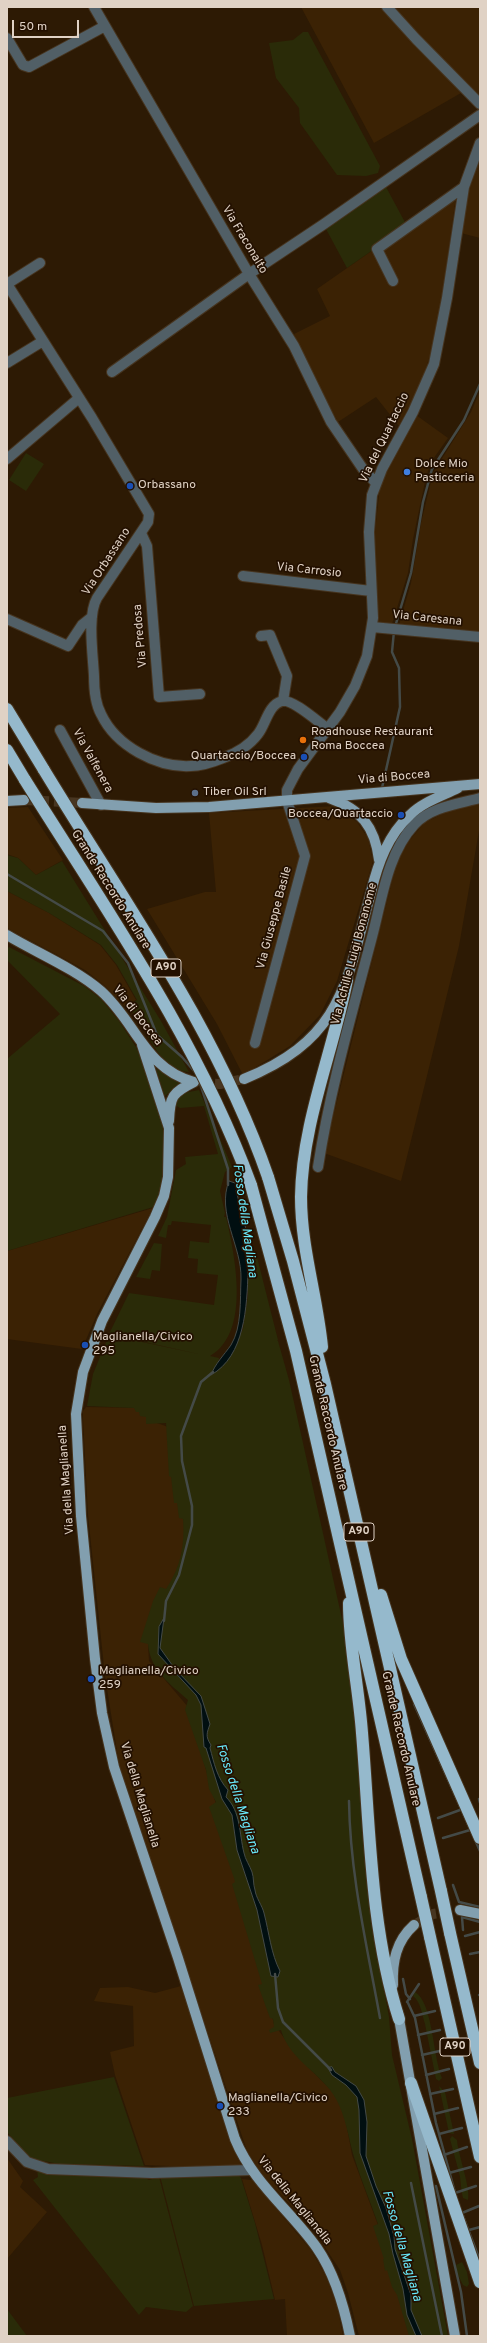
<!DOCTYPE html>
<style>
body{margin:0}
#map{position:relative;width:487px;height:2343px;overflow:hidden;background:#2d1a04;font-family:Overpass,sans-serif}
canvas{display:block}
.frame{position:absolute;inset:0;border:8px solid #e0d2c5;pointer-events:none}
.scale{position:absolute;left:12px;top:20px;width:67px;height:18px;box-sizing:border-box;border:2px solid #e0d2c5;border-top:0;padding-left:5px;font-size:12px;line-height:14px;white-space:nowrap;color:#e0d2c5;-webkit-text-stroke:3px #231000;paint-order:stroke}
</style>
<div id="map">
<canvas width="487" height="2343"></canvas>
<div class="frame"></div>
<div class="scale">50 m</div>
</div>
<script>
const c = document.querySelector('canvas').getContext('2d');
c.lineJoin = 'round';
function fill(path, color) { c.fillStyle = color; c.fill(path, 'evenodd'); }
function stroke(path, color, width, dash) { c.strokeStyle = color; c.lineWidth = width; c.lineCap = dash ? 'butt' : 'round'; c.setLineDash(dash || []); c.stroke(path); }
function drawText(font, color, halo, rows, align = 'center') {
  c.font = font + ' Overpass,sans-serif'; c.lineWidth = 3.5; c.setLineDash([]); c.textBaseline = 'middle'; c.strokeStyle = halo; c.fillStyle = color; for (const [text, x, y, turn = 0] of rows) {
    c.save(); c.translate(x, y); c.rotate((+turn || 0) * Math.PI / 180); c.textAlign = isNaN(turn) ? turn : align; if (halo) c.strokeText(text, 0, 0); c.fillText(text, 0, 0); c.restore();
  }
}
const built = new Path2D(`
 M301,7H382L461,93L374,143Z
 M393,7H480V94L477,97Z
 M480,158V238L461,233L466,199Z
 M456,197L436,337L421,383L409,407L399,426L376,397L338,422L306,364L294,334L330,316L317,289L373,250L382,251Z
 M480,391V633L399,625L411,583L421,523L433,473L471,412Z
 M416,415L448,438L431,462L426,477L413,539L408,573L392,624L378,623L373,550L380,485Z
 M480,804V825L459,946L401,1181L324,1153L398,857L408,842L424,823L446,812Z
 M336,806L357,822L368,838L373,861L337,981L320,1015L290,1046L243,1075L217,1024L147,909L205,892H216L209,813Z
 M28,807L63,860L36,875L18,858L7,854V808Z
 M7,891L49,913L100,945L116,965L136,1000L125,1007L105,986L85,970L7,928Z
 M153,1208L98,1312L82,1349L7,1339V1251Z
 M86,1407L146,1408L157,1423L171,1428L180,1510L187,1529L179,1566L150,1629L148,1645L149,1661L188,1707L230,1853L274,2024L298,2057L334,2093L344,2111L352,2155L378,2225L411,2336H359L348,2293L340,2270L312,2228L263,2176L248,2153L243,2139L119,1764L105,1676L88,1515L83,1419V1411Z
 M181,1986L241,2165V2169L145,2165L115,2075L110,2052L134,2046L133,2006L94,2001L100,1988L128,1987L155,1993Z
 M7,2158L23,2181L20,2187L47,2212L7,2259Z
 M242,2179L252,2180L311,2250L326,2276L337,2305L343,2336H287L285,2299L275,2300L262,2245Z`);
const green = new Path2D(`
 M303,32H308L380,166L378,173L366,176L337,175L300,123L299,108L276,78L269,43L293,40Z
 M386,187L407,226L347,268L326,229Z
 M26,453L44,464L26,491L9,480Z
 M7,855L18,858L36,875L62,861L161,1021L189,1072C156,1070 148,1026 127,1006L137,1000L117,965L101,945L49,913L7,891Z
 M9,947L84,986L101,999L119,1021L136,1047L160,1101L169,1138L160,1205L7,1251V1059L60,1014L7,960V949Z
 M157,1069L180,1083L165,1096L156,1070Z
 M199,1090L232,1167L225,1172L220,1191L225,1213L224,1217H226C235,1256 251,1332 210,1356L219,1358L218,1364L210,1375H212L232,1354L243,1329L248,1296L247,1256L256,1253L278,1340L277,1341H278L289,1380L348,1646L380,1968L389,2017L392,2055L412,2139L448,2336H409L397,2295L392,2287L387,2270L385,2271L383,2259H384L373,2226L378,2224C370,2201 361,2180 354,2157C348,2137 346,2117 336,2099C323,2074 289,2060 281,2030L270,2033L269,2030L274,2027L273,2019L270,2018L258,1985L262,1984L232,1884L235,1882L234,1878L209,1807L216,1802L209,1789L206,1770L185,1710L188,1700C170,1684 150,1670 148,1644L140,1642L153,1601L160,1587L166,1589C181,1567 185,1544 183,1519L179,1518L177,1503H174L171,1477L169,1476L166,1423L146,1424V1417L140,1416L139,1412H136L134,1408L87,1406L93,1374L109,1335L203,1355L109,1334L129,1293L214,1305L218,1275L197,1273L198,1259L188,1258L190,1241L209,1243L211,1225L172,1221L171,1225H168L166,1238L158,1236L167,1217L176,1170L186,1164L185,1157L218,1154L204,1106L180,1108L175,1105L174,1101L184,1093Z
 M154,1243L162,1244L160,1271L152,1270L150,1279L136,1277Z
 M415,1992C433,2002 433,2058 442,2078L439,2081L436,2079L425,2024C422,2015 421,2002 413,1996Z
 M114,2077L144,2166L59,2164L29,2158L7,2132V2098Z
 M439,2086L445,2092L454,2134L449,2133Z
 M452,2136L457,2140C458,2154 471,2189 468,2200L463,2198C461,2191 461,2184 460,2177C457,2164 453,2151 450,2139Z
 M37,2170L144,2177L149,2180L159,2177L193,2306L186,2312L146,2307L139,2315L33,2180L38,2177Z
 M235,2171L241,2178L255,2223L274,2299L194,2306L160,2176Z
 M462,2262L467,2272L469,2284L467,2287L463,2285L457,2273L456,2265Z
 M7,2309L27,2336H7Z`);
const water = new Path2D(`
 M229,1181L238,1184L239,1187L236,1190L252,1253L247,1256C246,1261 249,1266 248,1271C247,1306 245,1356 211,1375C215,1364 224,1355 231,1345C242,1327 240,1300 241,1279C242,1246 216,1213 229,1181Z
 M164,1618L160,1648L175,1669L201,1696L210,1724C207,1733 205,1736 211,1745L210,1748C214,1763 217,1778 228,1790L226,1797C241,1812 239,1833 244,1853C245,1859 250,1866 252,1872C254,1878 253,1884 255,1890C256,1898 262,1905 264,1913C269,1932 271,1954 280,1971L278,1977L271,1976L257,1910L237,1850L232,1815L222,1799L206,1748L204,1747L201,1705L196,1695L158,1654L159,1627Z
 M332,2067L335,2072L356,2086L364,2100L367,2122L366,2156L376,2186L386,2208L394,2236L395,2249L411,2295V2310L422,2336H416L407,2315L403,2289L393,2254L389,2234L360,2153L359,2110L357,2097L346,2085L332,2075L328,2068Z`);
const stream = new Path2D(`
 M395,627L411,573L423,502L432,469L464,420L480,384
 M382,788L400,707L399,668L392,652L394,631
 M7,874L103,931L128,963L157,1035L182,1057L194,1071
 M200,1083L228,1169V1185
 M164,1621L166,1601L179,1575L192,1525V1506L182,1461L181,1436L201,1382L213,1372
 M414,1704L480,1851
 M479,1799L480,1803
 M349,1801C350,1875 367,1946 380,2018
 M438,1818L460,1810
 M443,1838L470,1830
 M453,1885L459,1902L480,1907
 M463,1930L462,1917L480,1922
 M465,1936L480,1932
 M470,1954L480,1952
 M275,1974L278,2008L283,2022L331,2070
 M403,1979L406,1994L410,1999
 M479,1995H480
 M407,2002L419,1984
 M408,2003L415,2018L436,2123L456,2196
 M414,2016L435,2011
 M418,2035L440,2030
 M422,2055L444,2050
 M426,2075L449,2069
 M430,2094L453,2089
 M434,2114L458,2108
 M439,2134L462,2128
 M444,2155L467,2147
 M449,2173L471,2167
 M411,2183L442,2336
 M436,2186L461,2292L467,2336
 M455,2193L476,2186
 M462,2213L480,2261
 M462,2213L479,2206
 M469,2230L480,2227`);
const majorTunnel = new Path2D(`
 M24,800L82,803
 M200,1083L220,1084L244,1079
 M414,1925L433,1914L460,1910`);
const minor = new Path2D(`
 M94,7L249,274L294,346L331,422L363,469L376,483
 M387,7L416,39L480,104
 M7,38L23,65L29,67L105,26
 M393,281L377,249L464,187
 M7,284L92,418L149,514L148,522L97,598C87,615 93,655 94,676C94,689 95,703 101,714C116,746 157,768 191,766C202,766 213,762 223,758C237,753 249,746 258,734C266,724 268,705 282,701C293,699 318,722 328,729
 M7,284L40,263
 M7,363L43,341
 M112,372L249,274L324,224L480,115
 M7,459L79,398
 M141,533L147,546L159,697L200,694
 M243,576L371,591
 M7,619L68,646L82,625L92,617
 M372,627L480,637
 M261,636L270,635L287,676L283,701
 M60,730L101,805
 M255,1043L305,856L287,801V790L298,769L340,712L355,686L367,656L373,618L369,532L372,495L382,469L413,412L434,364L447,298L464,187L480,143
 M318,1167C330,1089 352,1013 372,937C382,900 387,854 414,825C430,807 458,804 480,798
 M7,2141L27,2162L48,2169L152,2173L251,2170`);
const major = new Path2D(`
 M329,798C361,809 375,827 379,860
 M7,801L24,800
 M82,803L156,808L209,807L480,784
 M7,935C37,953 74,968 101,991C136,1022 145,1069 194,1082
 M142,1045L169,1128L168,1177L164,1196L155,1217L102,1321L83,1372L76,1414L81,1516L95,1659L102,1713L114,1767L178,1958L235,2139C253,2183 290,2210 317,2248C335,2274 344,2306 350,2336
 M244,1079C342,1039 346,985 371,892C378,863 388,835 410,815C423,802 442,796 458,788
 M169,1121C170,1096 172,1093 194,1082
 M460,1910L480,1914
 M393,1985C392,1962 396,1941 414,1925
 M398,2013L455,2336`);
const highway = new Path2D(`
 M7,709L44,770
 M7,750L25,780
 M268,1177L293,1261L325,1384L441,1891
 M251,1185L296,1351L421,1897
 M322,1347C317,1296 301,1248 301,1197C302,1123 333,1052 347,980
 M381,1595L401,1659L480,1838
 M349,1603C349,1646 359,1690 362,1733C370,1828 370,1927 399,2019
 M450,1933L480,2063
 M430,1937L480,2157
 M411,2083L480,2282`);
const highwayBridge = new Path2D(`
 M44,770C124,902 217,1030 268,1177
 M25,780C107,911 197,1039 251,1185
 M441,1891L450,1933
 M421,1897L430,1937`);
const markers = [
 [407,472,4,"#3f7fe0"],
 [130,486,4,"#1a4fb4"],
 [303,740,4,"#e8710a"],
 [304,757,4,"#1a4fb4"],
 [195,793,4,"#5c6f8a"],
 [401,815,4,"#1a4fb4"],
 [85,1345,4,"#1a4fb4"],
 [91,1679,4,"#1a4fb4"],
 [220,2106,4,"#1a4fb4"]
];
const shields = [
 [166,968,30],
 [359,1532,30],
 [455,2047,30]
];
const shieldNames = [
 ["A90",166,968],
 ["A90",359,1532],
 ["A90",455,2047]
];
const streetNames = [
 ["Via Fraconalto",244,240,59],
 ["Via del Quartaccio",385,438,-64],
 ["Via Orbassano",107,562,-57],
 ["Via Carrosio",309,571,6],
 ["Via Caresana",427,619,6],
 ["Via Predosa",141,636,-95],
 ["Via Valfenera",92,761,61],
 ["Via di Boccea",394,778,-5],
 ["Grande Raccordo Anulare",110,890,58],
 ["Via Giuseppe Basile",275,918,-75],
 ["Via Achille Luigi Bonanome",355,954,-75],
 ["Via di Boccea",137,1016,52],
 ["Grande Raccordo Anulare",327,1423,77],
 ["Via della Maglianella",67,1480,-94],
 ["Grande Raccordo Anulare",400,1739,77],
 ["Via della Maglianella",139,1795,73],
 ["Via della Maglianella",294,2201,51]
];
const poiNames = [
 ["Dolce Mio",415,465],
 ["Pasticceria",415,479],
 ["Orbassano",138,486],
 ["Roadhouse Restaurant",311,733],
 ["Roma Boccea",311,747],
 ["Quartaccio/Boccea",296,757,"right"],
 ["Tiber Oil Srl",203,793],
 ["Boccea/Quartaccio",393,815,"right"],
 ["Maglianella/Civico",93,1338],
 ["295",93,1352],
 ["Maglianella/Civico",99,1672],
 ["259",99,1686],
 ["Maglianella/Civico",228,2099],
 ["233",228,2113]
];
const waterNames = [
 ["Fosso della Magliana",244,1221,82],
 ["Fosso della Magliana",237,1799,72],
 ["Fosso della Magliana",401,2246,74]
];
fill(built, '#3b2204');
fill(green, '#2a2b08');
fill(water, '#010f11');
stroke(water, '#444a47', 1);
stroke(stream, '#444a47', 2.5);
stroke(majorTunnel, '#483621', 10, [10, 5]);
stroke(minor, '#46341f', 12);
stroke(major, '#46341f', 12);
stroke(highway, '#46341f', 14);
stroke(minor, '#515f66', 10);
stroke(major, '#829faf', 10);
stroke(highway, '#95b9cc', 12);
stroke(highwayBridge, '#46341f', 14, []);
stroke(highwayBridge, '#95b9cc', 12);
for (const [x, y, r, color] of markers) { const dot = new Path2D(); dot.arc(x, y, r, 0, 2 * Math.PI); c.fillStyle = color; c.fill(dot); stroke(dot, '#231000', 1.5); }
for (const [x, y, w] of shields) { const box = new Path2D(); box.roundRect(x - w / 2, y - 9, w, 18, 3); c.fillStyle = '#231000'; c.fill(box); stroke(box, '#e0d2c5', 1); }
drawText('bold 11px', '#e0d2c5', null, shieldNames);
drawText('12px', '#e0d2c5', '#231000', streetNames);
drawText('12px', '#e0d2c5', '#231000', poiNames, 'left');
drawText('italic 13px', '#6aecfe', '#231000', waterNames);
</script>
